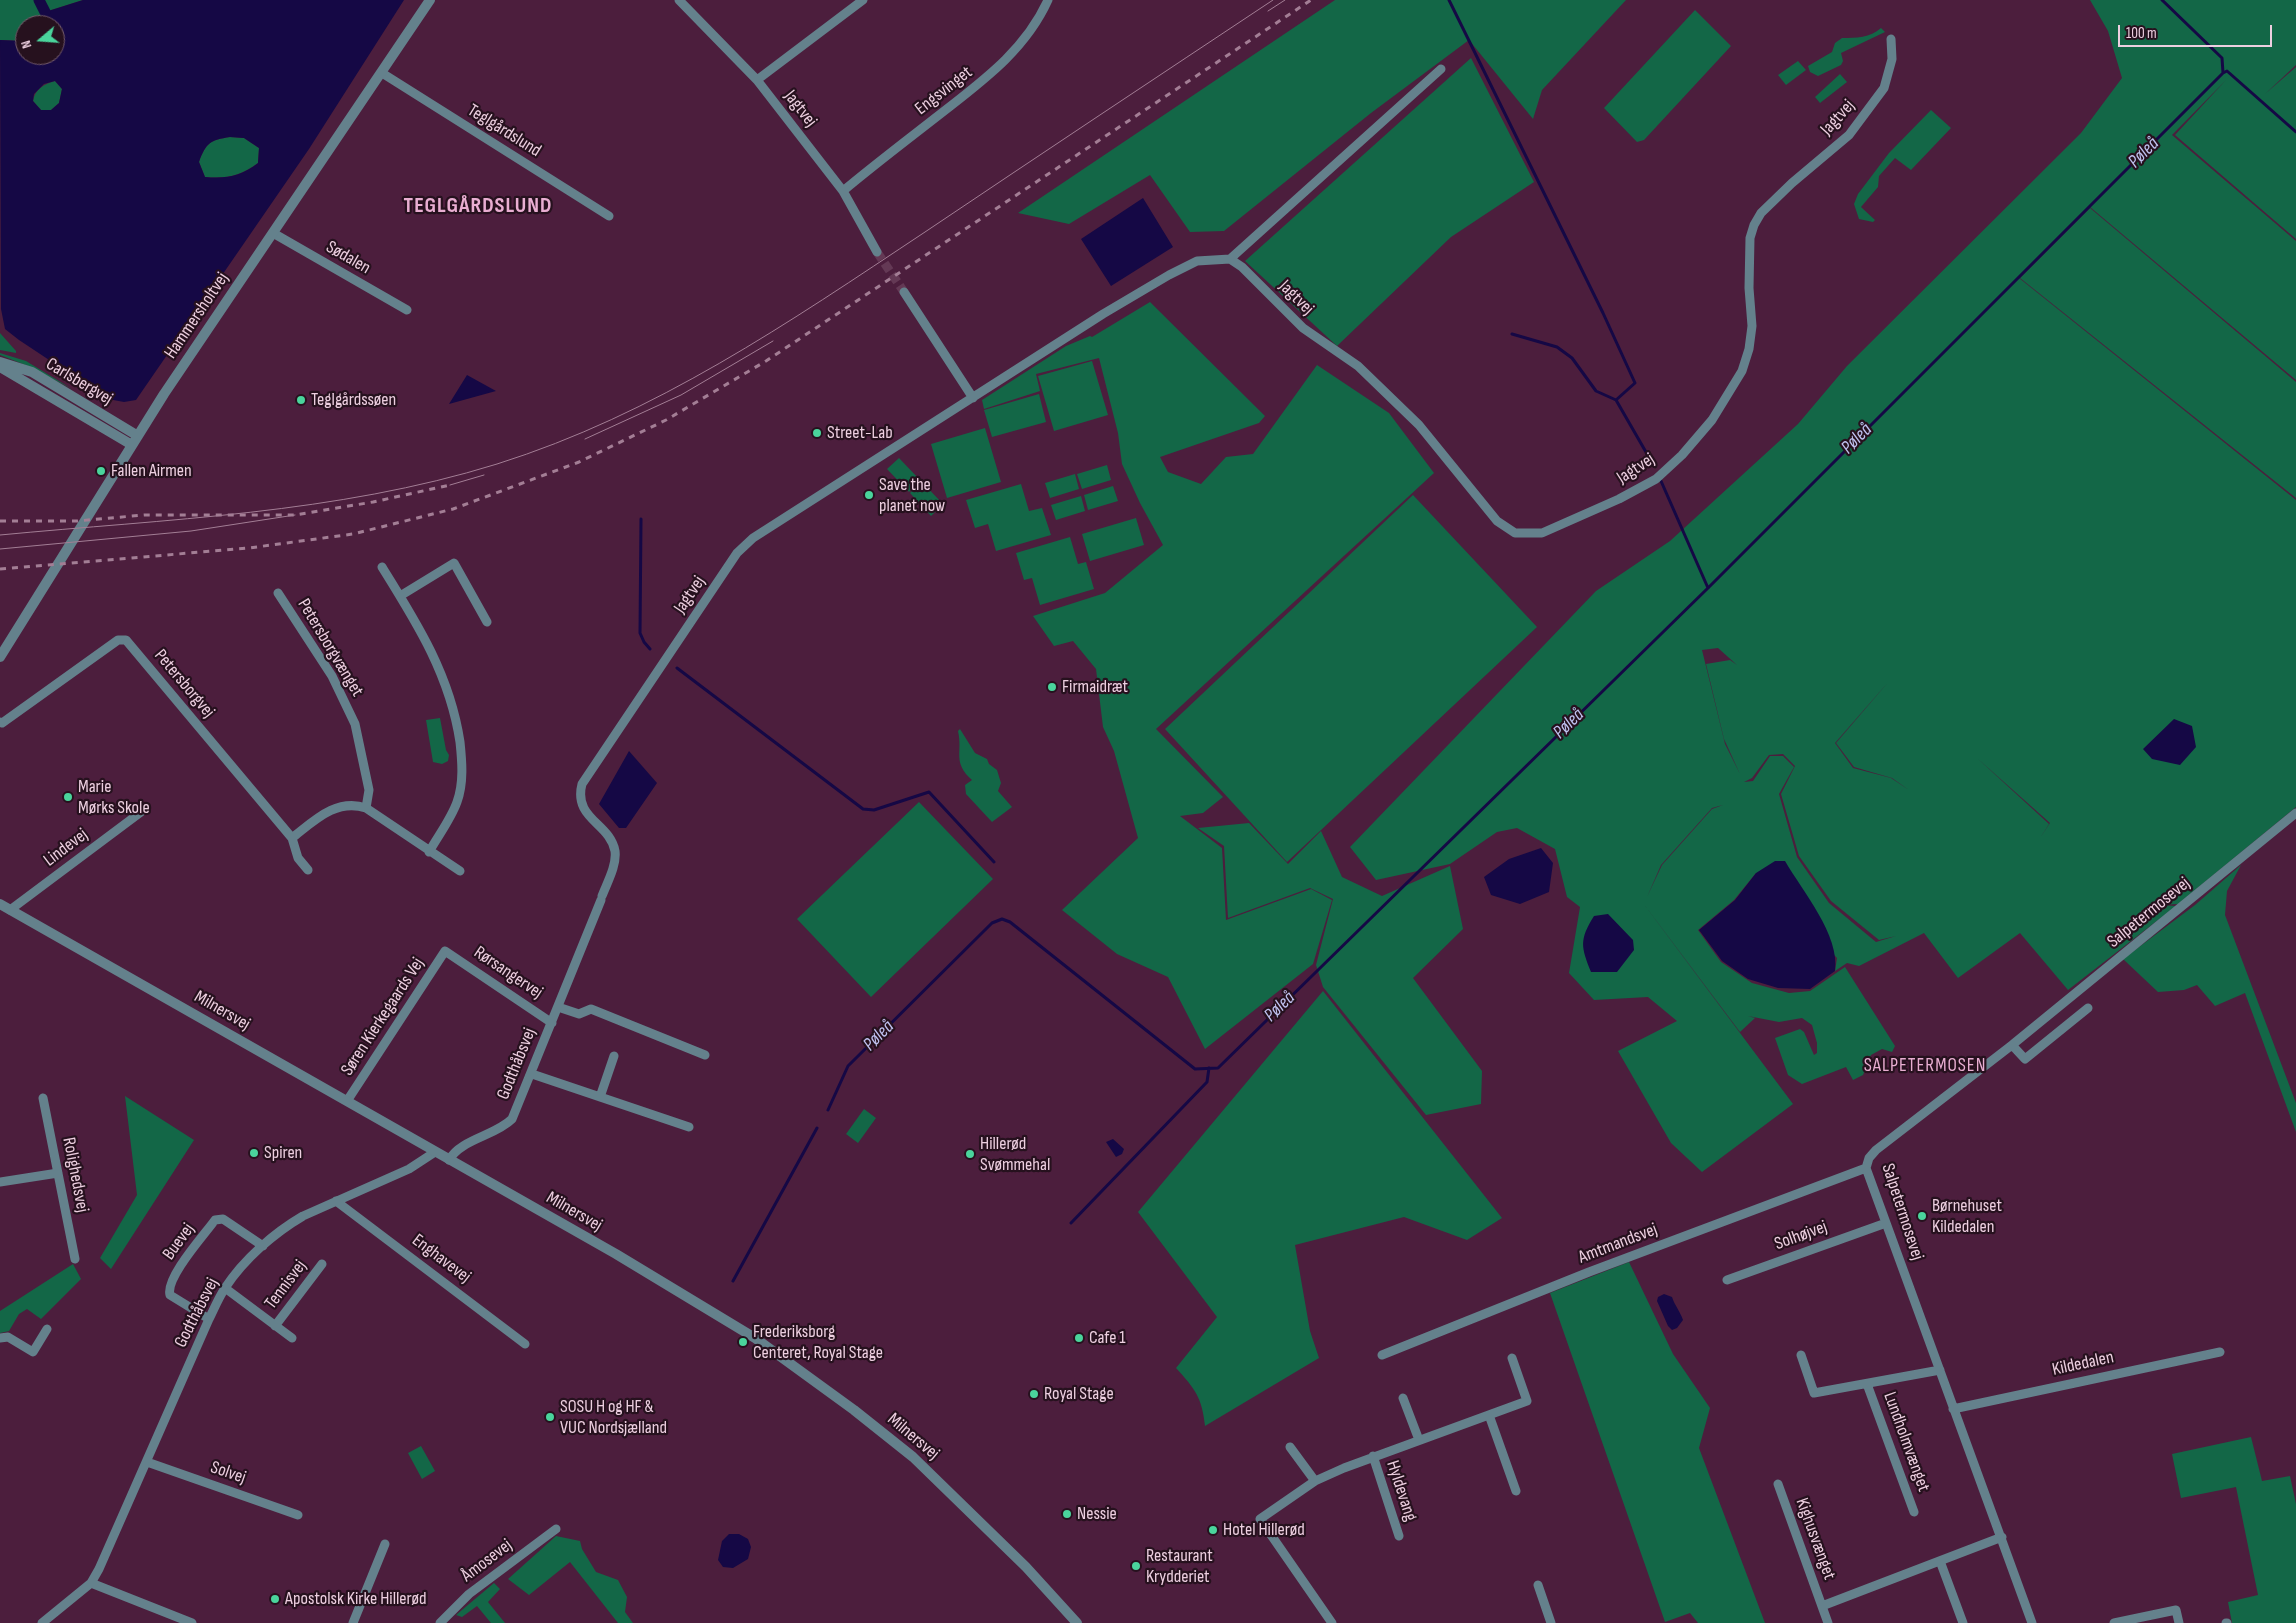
<!DOCTYPE html>
<meta charset="utf-8">
<style>
body{margin:0}
#map{position:relative;width:2296px;height:1623px;overflow:hidden;background:#4c1e3d;font-family:"Sofia Sans Condensed",sans-serif}
canvas{display:block}
.north{position:absolute;left:15px;top:15px;width:50px;height:50px;box-sizing:border-box;background:#26111e;border:1px solid #765d6c;border-radius:50%;rotate:252deg;font-size:14px;font-weight:700;line-height:20px;text-align:center;color:#edcfe0}
.north::after{content:'';display:block;margin:auto;width:18px;height:22px;background:#4ad49c;clip-path:polygon(50% 0,100% 100%,50% 72%,0 100%)}
.scale{position:absolute;left:2118px;top:25px;width:154px;height:22px;box-sizing:border-box;border:2px solid #edcfe0;border-top:0;padding-left:6px;font-size:15px;line-height:18px;white-space:nowrap;color:#edcfe0;-webkit-text-stroke:4px #26111e;paint-order:stroke}
</style>
<div id="map">
<canvas width="2296" height="1623"></canvas>
<div class="north">N</div>
<div class="scale">100 m</div>
</div>
<script>
const c = document.querySelector('canvas').getContext('2d');
c.lineJoin = 'round';
function fill(path, color) { c.fillStyle = color; c.fill(path, 'evenodd'); }
function stroke(path, color, width, dash) { c.strokeStyle = color; c.lineWidth = width; c.lineCap = dash ? 'butt' : 'round'; c.setLineDash(dash || []); c.stroke(path); }
function drawText(font, color, halo, rows, align = 'center') {
  c.font = font + ' "Sofia Sans Condensed",sans-serif'; c.lineWidth = 4.5; c.setLineDash([]); c.textBaseline = 'middle'; c.strokeStyle = halo; c.fillStyle = color; for (const [text, x, y, turn = 0] of rows) {
    c.save(); c.translate(x, y); c.rotate((+turn || 0) * Math.PI / 180); c.textAlign = isNaN(turn) ? turn : align; if (halo) c.strokeText(text, 0, 0); c.fillText(text, 0, 0); c.restore();
  }
}
const green = new Path2D(`
 M0,0H83L45,12L39,25H25V39L23,41L0,40Z
 M1335,0H1626L1542,90L1533,119L1469,40L1371,113L1224,231L1190,232L1150,175L1069,224L1018,213Z
 M2090,0H2296V65L2265,94L2296,67V239L2175,135L2226,80L2172,135L2296,241V380L2090,207L2019,278L2296,500V807L2178,904L2158,905L2176,906L2068,990L2020,933L1958,978L1924,933L1859,966L1847,963L1835,971L1837,958L1756,873L1734,900L1698,930L1721,962L1752,983L1789,993L1810,991L1845,967L1895,1046L1892,1052L1882,1049L1871,1055L1863,1075L1853,1080L1846,1067L1802,1084L1788,1075L1775,1038L1800,1029L1804,1032L1814,1055L1817,1053V1043L1812,1025L1802,1018L1779,1022L1748,1016L1755,1018L1740,1032L1643,903L1793,1104L1702,1172L1671,1143L1618,1051L1677,1021L1648,997L1594,1000L1569,973L1580,907L1567,897L1555,849L1517,828L1497,832L1450,864L1376,880L1350,847L1596,591L1670,541L1798,424L1847,366L2081,133L2122,78L2108,31ZM1718,648L1737,665L1730,660L1706,664L1724,739L1740,774L1725,744L1702,650ZM1890,680L1836,743L1854,767L1892,778L1909,790L1891,778L1853,768L1835,743ZM1783,754L1795,766L1781,794L1799,856L1831,901L1879,940L1896,936L1876,942L1829,903L1797,857L1779,794L1794,767L1783,756H1770L1753,781L1744,782L1752,778L1769,755ZM1977,758L2050,823L2040,838L2049,824ZM1723,805L1712,809L1662,865L1647,897L1661,865L1712,808Z
 M1695,10L1731,46L1644,140L1637,142L1604,108Z
 M1881,28L1885,32L1841,53L1843,61L1841,65L1818,76L1810,72L1808,66L1832,52L1835,43L1842,38C1856,38 1870,38 1881,28Z
 M1471,58L1534,182L1451,237L1337,346L1245,261Z
 M1798,61L1806,70L1786,85L1778,75Z
 M1840,74L1847,82L1820,103L1815,97Z
 M55,81L62,89L59,103L51,110H41L33,101C35,89 44,84 55,81Z
 M1931,110L1951,128L1911,170L1895,158L1879,176L1878,187L1861,207L1875,220L1873,222L1859,219L1854,204L1858,194L1889,153Z
 M230,137L244,138L259,148L258,163C240,176 227,179 205,177L199,162C206,143 210,140 230,137Z
 M2090,208L2296,382V498L2020,278Z
 M1150,302L1265,416L1259,423L1160,457L1168,472L1201,484L1226,457L1253,454L1317,365L1389,413L1434,473L1156,729L1223,797L1203,813L1180,816L1222,848L1226,920L1311,889L1332,900L1313,964L1205,1049L1168,977L1117,954L1062,910L1138,838L1114,751L1103,727L1096,669L1073,641L1054,646L1033,616L1105,593L1163,545L1140,503L1122,464L1118,433L1099,358L1036,374L1040,391L984,409L982,400L1066,346L1090,336L1092,337Z
 M0,333L16,351V353L0,350Z
 M0,353L26,361L72,389L28,366L0,355Z
 M1092,361L1108,415L1054,431L1038,376Z
 M1039,394L1046,422L992,437L984,410Z
 M985,428L1001,482L947,498L931,444Z
 M899,458L920,480L909,492L887,469Z
 M1107,465L1111,480L1082,489L1077,474Z
 M1075,474L1079,489L1050,498L1045,483Z
 M921,481L943,504L931,516L910,493Z
 M1021,484L1029,511L1042,508L1051,535L996,551L988,524L975,528L966,500Z
 M1113,486L1118,501L1088,510L1084,495Z
 M1413,495L1537,627L1287,862L1165,729Z
 M1081,496L1085,511L1056,520L1051,505Z
 M1136,518L1144,545L1090,561L1082,534Z
 M1070,537L1078,564L1086,562L1094,589L1040,605L1032,578L1024,580L1016,553Z
 M440,718L446,750L449,755L448,761L442,764L433,762L426,720Z
 M960,729L975,753L987,759L989,764L997,770L1001,783L998,791L1012,807L992,822L966,794L965,785L972,780C952,762 963,753 958,731Z
 M919,802L993,879L871,997L797,919Z
 M1249,823L1288,864L1321,831L1342,877L1382,896L1450,866L1463,929L1413,978L1482,1071L1481,1104L1426,1115L1323,987L1316,965L1333,899L1310,888L1228,918L1224,846L1198,828Z
 M2241,865L2227,891L2225,915L2296,1103V1132L2245,993L2215,1006L2197,985L2184,990L2158,992L2123,959L2195,905Z
 M1323,991L1502,1218L1467,1240L1404,1217L1295,1245L1310,1331L1319,1358L1205,1426C1202,1397 1195,1389 1176,1368L1217,1317L1138,1212Z
 M125,1096L194,1140L111,1269L100,1258L137,1195Z
 M864,1109L876,1118L858,1143L846,1134Z
 M1629,1262L1673,1354L1710,1408L1699,1448L1765,1623H1698L1690,1613L1665,1622L1550,1293Z
 M73,1264L81,1279L41,1319L27,1309L19,1314L9,1331L0,1333V1311Z
 M2251,1437L2262,1481L2290,1476L2296,1504V1623H2232L2228,1602L2258,1595L2236,1487L2181,1498L2172,1454Z
 M421,1446L435,1471L422,1479L408,1453Z
 M556,1536L580,1541L582,1549L596,1572L618,1580L627,1597L625,1612L633,1623H618L570,1562L529,1595L508,1579Z
 M494,1583L500,1589L488,1602L505,1623H491L477,1606L462,1617L456,1615Z`);
const water = new Path2D(`
 M83,0H404L309,149L136,400L124,402L108,399L19,340L5,329L1,309L0,40L22,41L25,39V55H55V25H39L45,12ZM55,81L62,89L59,103L51,110H41L33,101L34,94L44,84ZM230,137L244,138L259,148L258,163C241,176 227,179 205,177L199,162C206,143 210,140 230,137Z
 M1143,198L1173,247L1111,286L1081,239Z
 M467,375L496,391L449,404Z
 M2174,719L2192,726L2196,747L2180,765L2152,759L2143,749Z
 M629,751L657,783L626,828H619L599,804Z
 M1541,848L1553,863L1549,892L1520,904L1491,895L1484,877L1509,859Z
 M1775,861H1785C1803,892 1840,935 1835,971L1810,989L1778,988L1748,979L1722,961L1699,930L1735,900L1756,873Z
 M1608,914L1633,940L1634,950L1617,972H1591C1581,947 1579,940 1594,916Z
 M1113,1139L1124,1149L1122,1154L1116,1157L1106,1142Z
 M1664,1294L1672,1297C1675,1306 1680,1311 1683,1320L1677,1328L1672,1330L1668,1326L1657,1301L1658,1297Z
 M729,1534H739L748,1539L751,1547L748,1559L733,1568L723,1567L718,1560L722,1541Z`);
const stream = new Path2D(`
 M1449,0L1603,313L1635,383L1616,400L1654,466
 M2223,73L2227,71L2296,132
 M1512,334L1557,347L1572,358L1596,391L1616,400
 M1661,481L1708,588
 M641,519L640,633L644,642L650,649
 M677,668L863,809L874,810L929,792L994,862
 M828,1110L848,1066L992,923L1002,919L1010,922L1195,1069L1218,1068L1708,588L2223,73L2222,58L2162,0
 M1071,1223L1207,1082L1209,1068
 M733,1281L817,1128`);
const canal = new Path2D(`
 M39,0L45,12`);
const minorTunnel = new Path2D(`
 M877,252L904,292`);
const minor = new Path2D(`
 M679,0L757,80L843,191L877,252
 M382,73L609,216
 M757,80L863,0
 M843,191C874,165 907,140 939,115C981,82 1025,51 1048,0
 M273,233L407,310
 M1230,259L1242,267L1303,328L1358,366L1419,425L1497,521L1515,533H1542L1619,499L1656,479L1682,455L1712,420L1742,371L1749,349L1752,326L1749,288L1750,238L1754,225L1761,213L1792,183L1849,135L1884,88L1892,59L1891,39
 M904,292L973,398
 M382,567C417,623 450,675 460,742C462,761 464,783 457,802C451,819 438,836 429,852
 M278,593L332,676L355,724L369,790L366,808
 M400,596L454,563L487,622
 M0,722L2,723L118,640H126L292,838L298,858L308,870
 M292,838C314,821 336,798 366,808L460,871
 M602,896C607,883 617,865 615,851C610,823 573,819 582,784L737,553L753,538L1103,314L1169,275L1197,261L1230,259L1441,69
 M10,910L141,812
 M558,1007L579,1014L591,1009L705,1055
 M2012,1045L2025,1059L2088,1008
 M532,1074L689,1127
 M600,1097L614,1056
 M43,1098L75,1259
 M347,1101L445,951L552,1023
 M449,1160C461,1139 495,1136 512,1119L601,900
 M0,1182L58,1173
 M336,1201L525,1344
 M1727,1280L1886,1223
 M225,1288L292,1338
 M209,1319L170,1295C165,1278 205,1234 215,1220L223,1219L263,1246
 M275,1326L322,1264
 M0,1338L8,1337L33,1352L47,1329
 M1382,1355L1589,1272L1866,1168
 M1801,1355L1814,1393L1940,1370
 M1867,1384L1914,1512
 M1403,1398L1419,1440
 M1953,1409L2220,1352
 M1489,1415L1516,1491
 M1290,1447L1315,1481
 M1373,1456L1399,1536
 M147,1462L298,1515
 M1778,1484L1828,1623
 M1940,1561L1963,1623
 M91,1583L192,1623
 M1538,1585L1551,1623
 M1822,1606L2002,1537
 M42,1623L91,1583L99,1569L209,1319C214,1309 219,1297 225,1288C244,1259 274,1233 303,1216L409,1169L435,1152
 M353,1623L385,1544
 M440,1623L469,1594L556,1529
 M1332,1623L1260,1519L1315,1481L1344,1468L1527,1401L1512,1358
 M2032,1623L1866,1168L1869,1158L1876,1150L2012,1045L2296,813
 M2114,1623L2176,1610L2179,1623
 M2226,1623H2227`);
const tertiary = new Path2D(`
 M0,362L32,372L138,436
 M0,367L132,445
 M0,657L164,394L430,0
 M0,904L616,1254L755,1338L854,1410L913,1457L1026,1567L1077,1623`);
const tram = new Path2D(`
 M1268,11L1285,0
 M585,439L681,395L773,341
 M450,485L484,475
 M0,535C166,519 336,514 497,464C656,414 788,323 925,232C1041,154 1157,77 1273,0
 M0,549L191,531L295,515`);
const rail = new Path2D(`
 M0,521H77L144,515H295L373,502L450,485
 M0,569L249,548L353,534L453,509L579,462L666,420L766,361L1311,0`);
const markers = [
 [301,400,5,"#4ad49c"],
 [817,433,5,"#4ad49c"],
 [101,471,5,"#4ad49c"],
 [869,495,5,"#4ad49c"],
 [1052,687,5,"#4ad49c"],
 [68,797,5,"#4ad49c"],
 [254,1153,5,"#4ad49c"],
 [970,1154,5,"#4ad49c"],
 [1922,1216,5,"#4ad49c"],
 [1079,1338,5,"#4ad49c"],
 [743,1342,5,"#4ad49c"],
 [1034,1394,5,"#4ad49c"],
 [550,1417,5,"#4ad49c"],
 [1067,1514,5,"#4ad49c"],
 [1213,1530,5,"#4ad49c"],
 [1136,1566,5,"#4ad49c"],
 [275,1599,5,"#4ad49c"]
];
const streetNames = [
 ["Engsvinget",944,91,-38],
 ["Jagtvej",800,109,52],
 ["Jagtvej",1838,118,-48],
 ["Teglgårdslund",504,131,32],
 ["Sødalen",348,258,30],
 ["Jagtvej",1296,298,45],
 ["Hammersholtvej",197,316,-56],
 ["Carlsbergvej",79,382,31],
 ["Jagtvej",1636,469,-33],
 ["Jagtvej",690,595,-56],
 ["Petersborgvænget",330,648,59],
 ["Petersborgvej",184,684,50],
 ["Lindevej",66,848,-37],
 ["Salpetermosevej",2149,913,-39],
 ["Rørsangervej",508,973,34],
 ["Milnersvej",222,1011,30],
 ["Søren Kierkegaards Vej",383,1017,-57],
 ["Godthåbsvej",517,1064,-68],
 ["Rolighedsvej",75,1175,79],
 ["Milnersvej",574,1212,30],
 ["Salpetermosevej",1902,1212,72],
 ["Solhøjvej",1801,1236,-20],
 ["Buevej",179,1242,-54],
 ["Amtmandsvej",1618,1244,-21],
 ["Enghavevej",441,1259,37],
 ["Tennisvej",286,1285,-53],
 ["Godthåbsvej",197,1313,-63],
 ["Kildedalen",2083,1364,-12],
 ["Milnersvej",913,1437,40],
 ["Lundholmvænget",1906,1442,70],
 ["Solvej",228,1473,19],
 ["Hyldevang",1401,1491,72],
 ["Kighusvænget",1815,1539,70],
 ["Åmosevej",487,1561,-37]
];
const poiNames = [
 ["Teglgårdssøen",311,400],
 ["Street-Lab",827,433],
 ["Fallen Airmen",111,471],
 ["Save the",879,485],
 ["planet now",879,506],
 ["Firmaidræt",1062,687],
 ["Marie",78,787],
 ["Mørks Skole",78,808],
 ["Hillerød",980,1144],
 ["Svømmehal",980,1165],
 ["Spiren",264,1153],
 ["Børnehuset",1932,1206],
 ["Kildedalen",1932,1227],
 ["Frederiksborg",753,1332],
 ["Centeret, Royal Stage",753,1353],
 ["Cafe 1",1089,1338],
 ["Royal Stage",1044,1394],
 ["SOSU H og HF &",560,1407],
 ["VUC Nordsjælland",560,1428],
 ["Nessie",1077,1514],
 ["Hotel Hillerød",1223,1530],
 ["Restaurant",1146,1556],
 ["Krydderiet",1146,1577],
 ["Apostolsk Kirke Hillerød",285,1599]
];
const waterNames = [
 ["Pøleå",2144,153,-45],
 ["Pøleå",1857,439,-45],
 ["Pøleå",1569,724,-44],
 ["Pøleå",1280,1007,-44],
 ["Pøleå",879,1036,-45]
];
const neighbourhoodNames = [
 ["SALPETERMOSEN",1925,1066]
];
const districtNames = [
 ["TEGLGÅRDSLUND",478,206]
];
fill(green, '#136747');
fill(water, '#150845');
stroke(stream, '#150845', 3);
stroke(canal, '#150845', 11);
stroke(minorTunnel, '#643955', 9, [9, 4.5]);
stroke(minor, '#64818c', 9);
stroke(tertiary, '#64818c', 10);
stroke(tram, '#a37e95', 1);
stroke(rail, '#a37e95', 3, [6, 6]);
for (const [x, y, r, color] of markers) { const dot = new Path2D(); dot.arc(x, y, r, 0, 2 * Math.PI); c.fillStyle = color; c.fill(dot); stroke(dot, '#26111e', 2); }
drawText('18px', '#edcfe0', '#26111e', streetNames);
drawText('18px', '#edcfe0', '#26111e', poiNames, 'left');
drawText('italic 19px', '#bfc1ef', '#26111e', waterNames);
c.letterSpacing = '1px';
drawText('19px', '#e9aed2', '#26111e', neighbourhoodNames);
c.letterSpacing = '0px';
c.letterSpacing = '1px';
drawText('bold 22px', '#e9aed2', '#26111e', districtNames);
c.letterSpacing = '0px';
</script>
